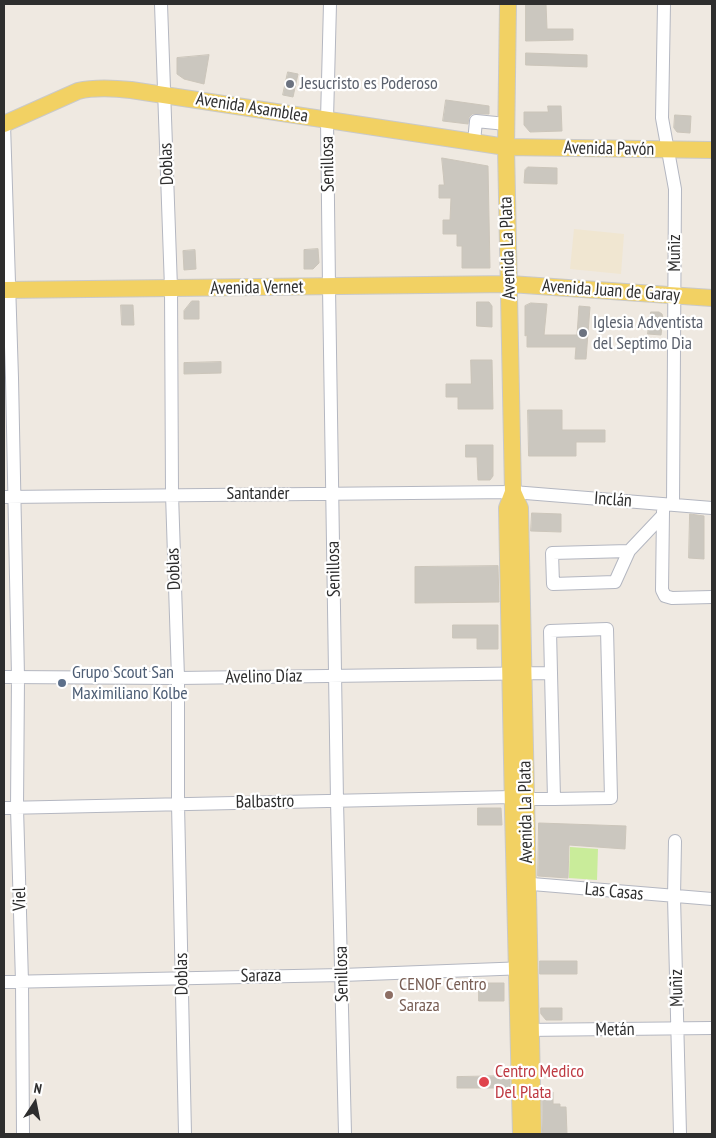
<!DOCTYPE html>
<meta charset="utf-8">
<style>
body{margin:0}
#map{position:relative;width:716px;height:1138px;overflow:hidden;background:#efe9e1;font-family:"PT Sans Narrow",sans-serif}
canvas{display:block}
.frame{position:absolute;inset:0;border:5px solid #2e2e2e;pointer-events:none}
.north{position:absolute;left:10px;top:1078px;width:50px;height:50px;-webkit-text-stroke:4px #fff;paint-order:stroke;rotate:11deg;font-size:14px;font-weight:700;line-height:20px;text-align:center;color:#2e2e2e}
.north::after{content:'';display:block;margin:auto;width:18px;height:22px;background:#2e2e2e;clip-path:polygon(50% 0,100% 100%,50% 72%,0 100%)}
</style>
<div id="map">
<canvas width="716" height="1138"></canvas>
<div class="frame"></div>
<div class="north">N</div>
</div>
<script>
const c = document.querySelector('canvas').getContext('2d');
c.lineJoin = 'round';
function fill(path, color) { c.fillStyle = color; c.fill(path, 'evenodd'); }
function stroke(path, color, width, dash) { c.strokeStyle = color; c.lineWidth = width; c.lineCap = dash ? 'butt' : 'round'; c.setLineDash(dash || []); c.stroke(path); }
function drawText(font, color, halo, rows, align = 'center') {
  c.font = font + ' "PT Sans Narrow",sans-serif'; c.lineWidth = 4.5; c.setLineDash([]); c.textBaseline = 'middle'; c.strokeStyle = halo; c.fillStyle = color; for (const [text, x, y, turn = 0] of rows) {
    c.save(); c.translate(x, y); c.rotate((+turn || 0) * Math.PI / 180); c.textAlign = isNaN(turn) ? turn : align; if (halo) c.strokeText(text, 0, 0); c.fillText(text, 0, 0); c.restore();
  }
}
const education = new Path2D(`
 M574,229L624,234L621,274L570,269Z`);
const pitch = new Path2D(`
 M570,847L598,849L597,880L569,878Z`);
const building = new Path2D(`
 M526,4H546L547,29H573V40L526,41Z
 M526,53L587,55V67L526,65Z
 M209,55L204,84L184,79L177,74V58Z
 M288,72L298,74L293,97L283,95Z
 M446,100L489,106V114H472L469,117L468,124L443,121Z
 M548,106H561L562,131L530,132L524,125V112H548Z
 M675,115L691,116L690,133L677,132L674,128Z
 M442,158L488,166L490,268H462V246H457V234H443V220H450L451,198H439V185H444Z
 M528,167L557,168V184L524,183L525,170Z
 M318,249L319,263L313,269H304V250Z
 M195,250L196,269L184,270L183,251Z
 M192,301H199V319H184V311Z
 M477,302H489L492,306V327L477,326Z
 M531,303L547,304L544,335H577L579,306L590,307L586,359H575L576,347H527V335L525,336V306Z
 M121,305H133L134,325H122Z
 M651,312H659L662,314L663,318L661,335L648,334Z
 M471,360H492L493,409H458V397H446V384H471Z
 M221,362V373L184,374V363Z
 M528,410H562V430H605V442H576V456H529Z
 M466,445H493V476L490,480H478L477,457H466Z
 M532,513L561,514V532L531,531Z
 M690,514L704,516V559L689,558Z
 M498,566L499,602L415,603V567Z
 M453,625H498V649H477V638H453Z
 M478,808H501L502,825H478Z
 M539,823L626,826L625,849L569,845L568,878L538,876Z
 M540,961H577V974H540Z
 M479,983H504V1001H479Z
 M541,1008H562V1020H546L541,1014Z
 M510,1076V1088H457V1077Z
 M542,1092H553V1104H560V1107H566L567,1134H543Z`);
const minor = new Path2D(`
 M161,4L171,288L172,494L178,678V804L185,1134
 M330,4L327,119L329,287L337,801L345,1134
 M664,4L662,118L675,189L673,505
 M4,124L12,378L18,677L17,808L22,982L23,1134
 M474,142L476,121L506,124
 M4,497L513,492L712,508
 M663,511L662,590L665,596L672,598L712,597
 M629,551L552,553L553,584L615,582L629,551L663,515
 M607,629L611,798L554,799L550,631Z
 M4,677L178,678L551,673
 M4,808L512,797L526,799H554
 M675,841L674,897L680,1134
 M520,883L712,899
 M4,982L342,975L526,968
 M523,1030L712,1028`);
const major = new Path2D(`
 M508,4L506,147L513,492L507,508C510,717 516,925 521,1134
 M4,124L78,91C95,87 113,88 131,90L506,147L712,150
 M4,290L510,284L712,298
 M513,492L520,508L533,1134`);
const markers = [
 [290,84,5,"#6b7280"],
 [583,333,5,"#6b7280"],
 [62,683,5,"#5c6f8a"],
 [389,995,5,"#8d6e63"],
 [484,1082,6,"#e0444e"]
];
const worshipNames = [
 ["Jesucristo es Poderoso",300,84],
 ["Iglesia Adventista",593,323],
 ["del Septimo Dia",593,344]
];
const streetNames = [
 ["Avenida Asamblea",252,108,9],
 ["Avenida Pavón",609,149,1],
 ["Doblas",167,164,-92],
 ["Senillosa",328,164,-91],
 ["Avenida La Plata",508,248,-92],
 ["Muñiz",675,253,-90],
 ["Avenida Vernet",257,288,-1],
 ["Avenida Juan de Garay",611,291,4],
 ["Santander",258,494],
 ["Inclán",613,500,4],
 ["Doblas",174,569,-92],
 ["Senillosa",334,569,-91],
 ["Avelino Díaz",264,677,-1],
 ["Balbastro",265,802,-1],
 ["Avenida La Plata",526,812,-91],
 ["Las Casas",614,892,5],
 ["Viel",20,899,-91],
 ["Doblas",182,974,-91],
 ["Senillosa",342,974,-91],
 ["Saraza",261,976,-1],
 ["Muñiz",677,988,-91],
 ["Metán",615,1030,-1]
];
const serviceNames = [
 ["Grupo Scout San",72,673],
 ["Maximiliano Kolbe",72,694]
];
const educationNames = [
 ["CENOF Centro",399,985],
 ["Saraza",399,1006]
];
const healthNames = [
 ["Centro Medico",495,1072],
 ["Del Plata",495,1093]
];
fill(education, '#f0e6d1');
fill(pitch, '#c9ec9a');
fill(building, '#cbc7bf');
stroke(building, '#cbc5ba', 1);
stroke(minor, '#b4b7c1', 14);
stroke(major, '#c9c9c9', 18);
stroke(minor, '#fff', 12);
stroke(major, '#f2d163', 16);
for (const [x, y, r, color] of markers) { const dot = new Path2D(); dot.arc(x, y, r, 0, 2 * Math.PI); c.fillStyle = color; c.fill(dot); stroke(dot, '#fff', 2); }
drawText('18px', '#5b616d', '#fff', worshipNames, 'left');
drawText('18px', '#2e2e2e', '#fff', streetNames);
drawText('18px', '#4e5e75', '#fff', serviceNames, 'left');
drawText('18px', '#785e54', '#fff', educationNames, 'left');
drawText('18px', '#be3a42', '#fff', healthNames, 'left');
</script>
